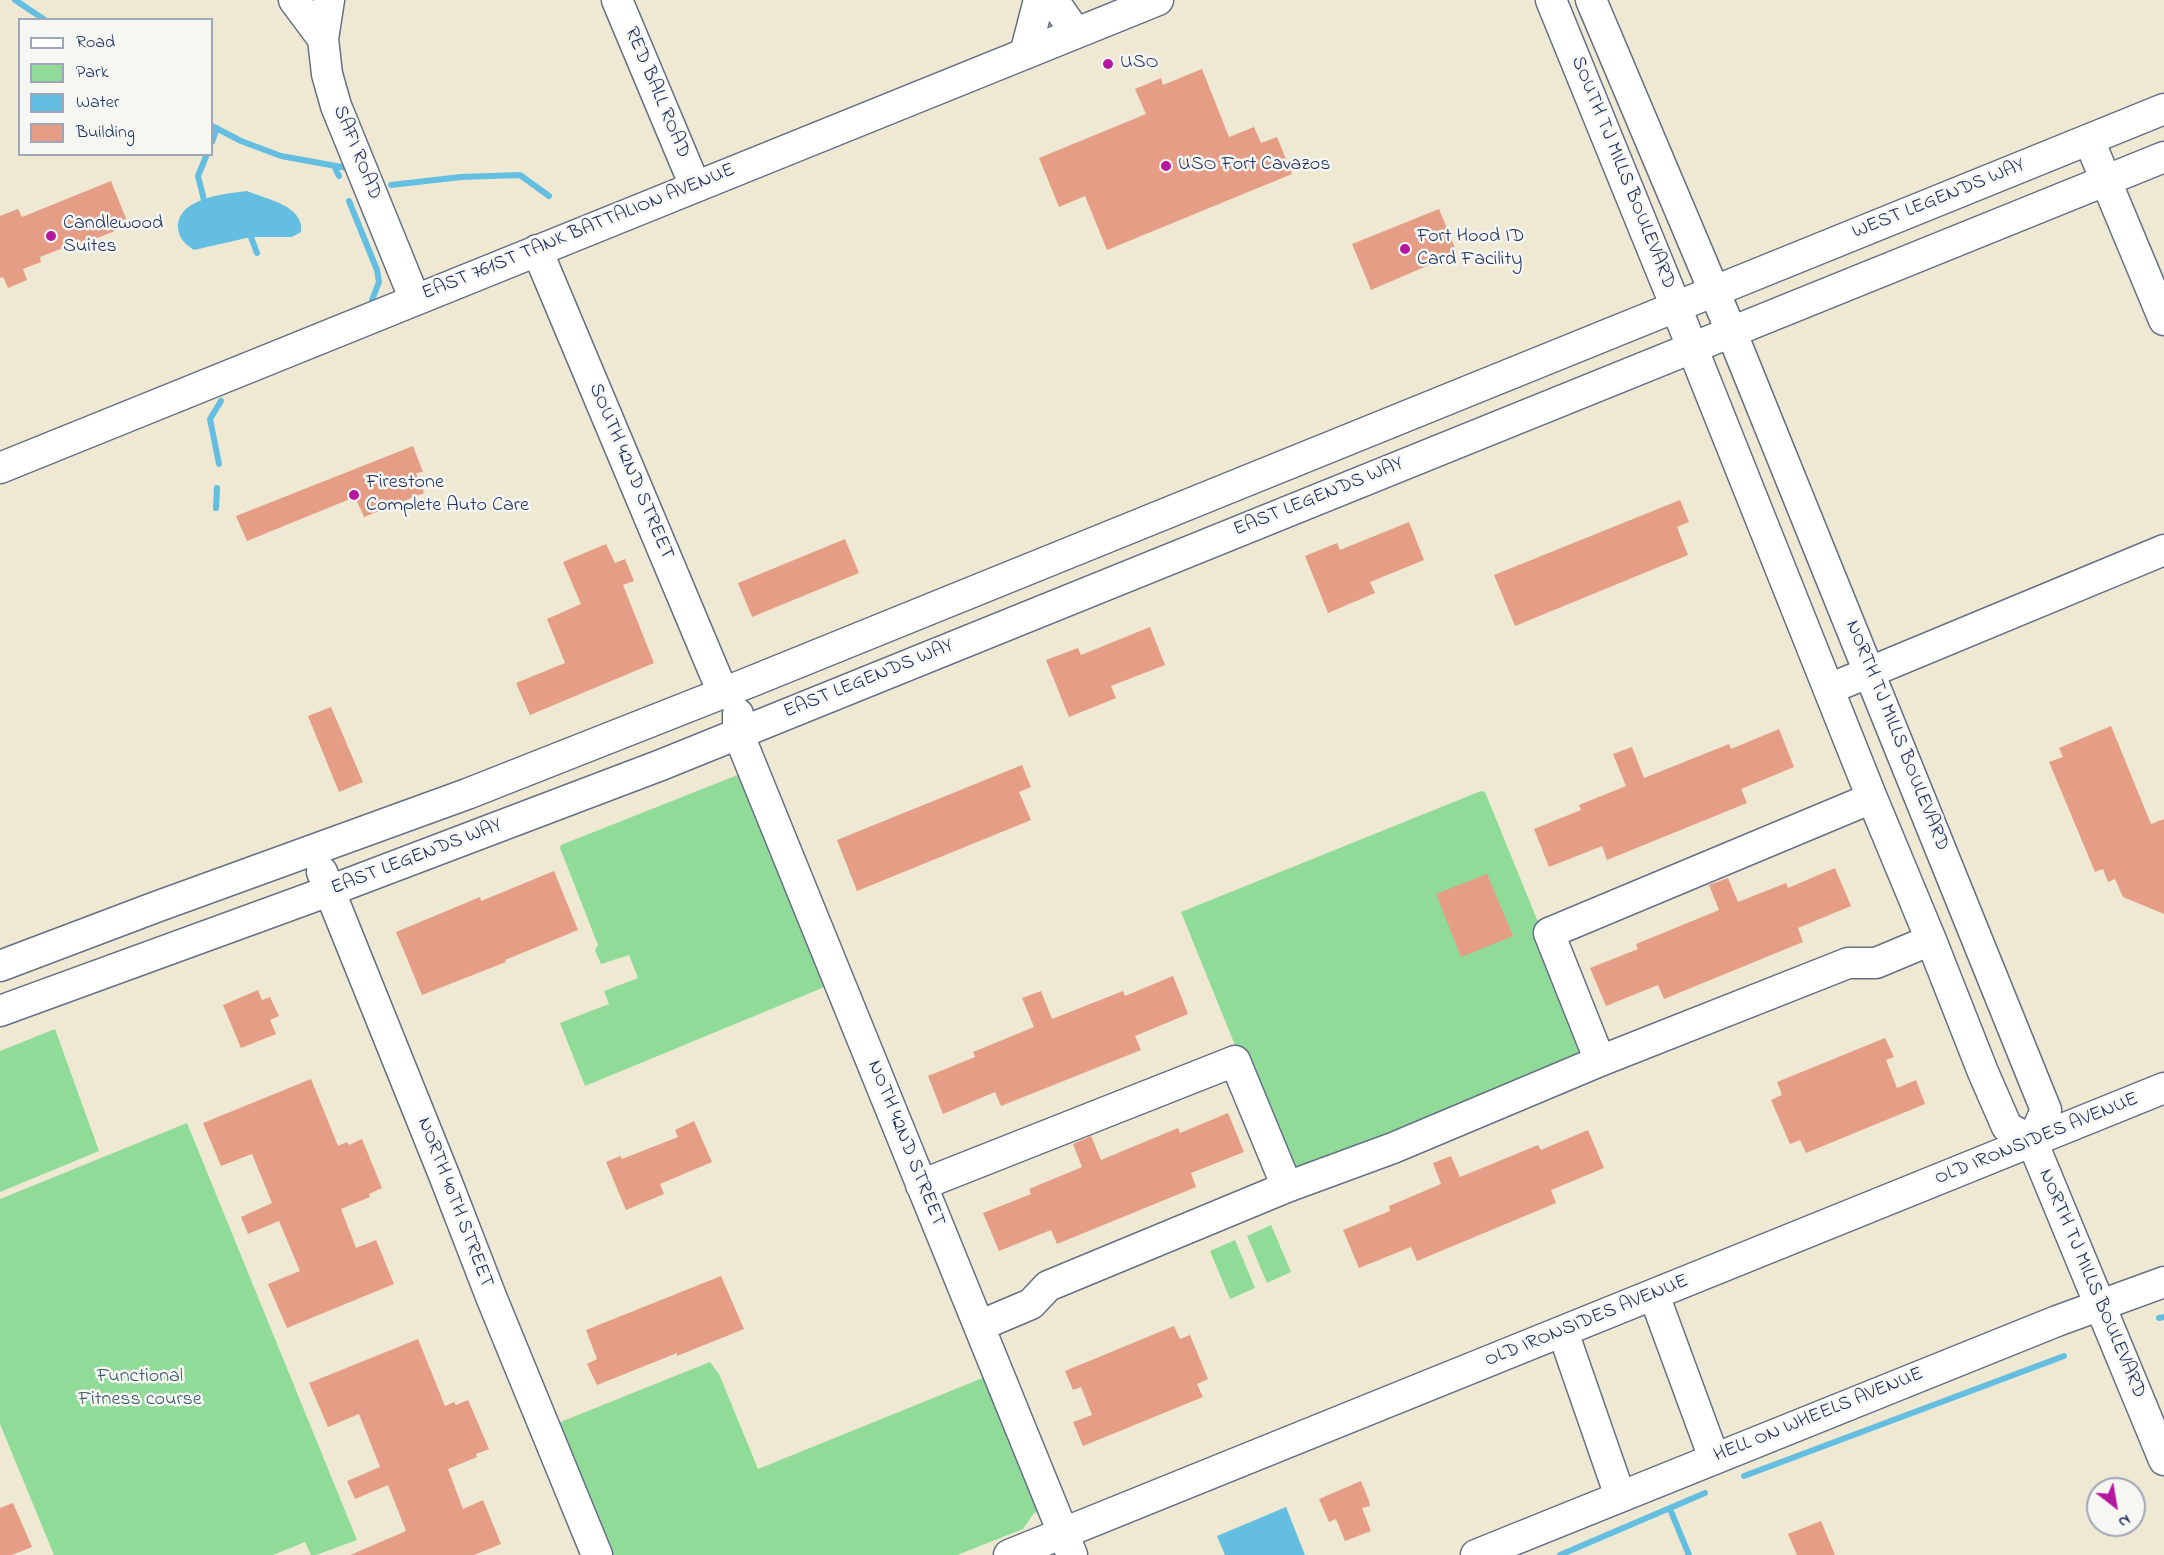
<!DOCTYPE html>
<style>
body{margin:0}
#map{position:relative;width:2164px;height:1555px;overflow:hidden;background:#efe9d3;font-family:"Indie Flower",sans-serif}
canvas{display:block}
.legend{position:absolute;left:18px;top:18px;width:195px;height:138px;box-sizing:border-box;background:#f6f6f2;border:2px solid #9ea6b7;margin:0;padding:8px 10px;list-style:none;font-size:18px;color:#1b2f5e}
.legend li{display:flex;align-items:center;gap:12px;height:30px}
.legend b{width:30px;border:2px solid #9ea6b7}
.north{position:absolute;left:2086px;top:1477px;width:60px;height:60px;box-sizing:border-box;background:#f6f6f2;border:2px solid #9ea6b7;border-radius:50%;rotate:149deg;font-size:16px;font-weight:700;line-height:24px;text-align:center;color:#1b2f5e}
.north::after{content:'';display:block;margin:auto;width:21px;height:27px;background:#b5179e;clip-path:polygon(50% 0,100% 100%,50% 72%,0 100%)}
</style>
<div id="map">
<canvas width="2164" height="1555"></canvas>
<ul class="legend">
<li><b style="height:8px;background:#fff"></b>Road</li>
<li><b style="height:16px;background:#91db98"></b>Park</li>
<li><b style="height:16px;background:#64bee1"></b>Water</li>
<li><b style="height:16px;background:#e59e85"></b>Building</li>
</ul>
<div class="north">N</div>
</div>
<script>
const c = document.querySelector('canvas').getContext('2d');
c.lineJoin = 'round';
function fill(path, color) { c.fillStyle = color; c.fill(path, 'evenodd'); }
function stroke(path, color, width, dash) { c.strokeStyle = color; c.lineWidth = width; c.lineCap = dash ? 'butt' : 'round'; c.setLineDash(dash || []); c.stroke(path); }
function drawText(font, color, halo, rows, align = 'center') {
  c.font = font + ' "Indie Flower",sans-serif'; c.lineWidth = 5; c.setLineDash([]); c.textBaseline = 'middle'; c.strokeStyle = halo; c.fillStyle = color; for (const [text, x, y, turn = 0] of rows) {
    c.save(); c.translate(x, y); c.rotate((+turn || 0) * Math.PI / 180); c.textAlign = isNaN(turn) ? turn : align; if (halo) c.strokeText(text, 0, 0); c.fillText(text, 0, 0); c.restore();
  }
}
const green = new Path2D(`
 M740,774L827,986L585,1086L560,1023L609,1004L604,991L638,978L629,955L601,964L595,950L598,945L560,848L561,845Z
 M1481,791L1485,792L1580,1025L1583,1036L1580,1054L1302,1172L1290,1166L1279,1154L1181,912Z
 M55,1029L99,1151L0,1192V1051Z
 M187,1123L357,1540L316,1555H311L305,1542L273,1555H54L0,1424V1199Z
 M1271,1225L1291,1272L1267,1283L1247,1236Z
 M1235,1240L1255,1288L1230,1299L1210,1251Z
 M710,1362L719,1374L758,1469L985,1377L1038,1506V1512L1034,1513L1023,1529L957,1555H612L558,1423Z`);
const water = new Path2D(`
 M247,191C266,199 305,206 301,232L292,237H251L194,250C186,245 179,239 178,228C177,198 224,194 247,191Z
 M1286,1507L1305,1555H1225L1217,1536Z`);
const stream = new Path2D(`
 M15,0L45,20
 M212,126L241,141L281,156L347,168
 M212,142L217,128
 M334,166L339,176
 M391,185L461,177L520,175L549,196
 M204,200L198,176L207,154
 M349,201L377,270L379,282L372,300
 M251,237L257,253
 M219,464L210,419L221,401
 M216,508L217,488
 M2159,1318L2164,1317
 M1744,1476L2064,1356
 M1670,1509L1689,1555
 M1560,1555L1705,1493`);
const building = new Path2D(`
 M1202,69L1229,137L1254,127L1261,143L1277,137L1292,174L1107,250L1085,196L1059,207L1039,158L1146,114L1135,89L1161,78L1163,85Z
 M111,181L127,221L118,224L120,229L77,246L76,243L40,257L41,262L23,269L27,280L8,288L3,277L0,278V216L18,209L22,217Z
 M1439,209L1457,253L1371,290L1352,244Z
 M413,446L423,472L416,473L424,493L364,517L355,497L247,541L236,516Z
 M1680,500L1689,522L1677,527L1688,555L1515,626L1494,575Z
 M1409,522L1424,560L1370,582L1375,593L1328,613L1305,556L1337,543L1340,550Z
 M845,539L859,573L752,617L738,583Z
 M606,544L615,563L625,559L634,581L623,585L654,663L530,715L516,683L565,663L547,619L581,604L563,562Z
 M1150,627L1165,665L1111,686L1116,698L1069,717L1046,660L1078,648L1081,655Z
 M331,707L363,782L339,792L308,716Z
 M2111,726L2151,824L2164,819V914L2123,897L2115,879L2108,882L2103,869L2095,872L2049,762L2063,757L2059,748Z
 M1779,729L1794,767L1741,789L1747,803L1607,860L1602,846L1549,867L1534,829L1581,810L1579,805L1626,786L1613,754L1632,747L1644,778L1729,744L1731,749Z
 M1022,765L1031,787L1019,792L1031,820L857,891L837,840Z
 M1835,868L1851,906L1798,928L1803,942L1664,999L1658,985L1606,1006L1590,968L1638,949L1636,944L1719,910L1709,885L1728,878L1738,902L1786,883L1788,888Z
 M554,871L578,930L505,960L506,962L422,995L396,932L480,897L481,901Z
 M1487,874L1513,936L1461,957L1436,894Z
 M1173,976L1188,1014L1135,1036L1141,1050L1001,1106L995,1092L943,1114L928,1076L975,1057L973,1052L1034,1027L1022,998L1041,991L1052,1019L1123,991L1125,996Z
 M258,990L262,1000L270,997L279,1016L270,1020L276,1034L241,1048L223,1005Z
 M1885,1038L1894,1057L1886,1060L1897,1088L1916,1080L1925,1104L1806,1153L1800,1140L1790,1144L1771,1100L1782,1095L1777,1082Z
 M311,1079L338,1146L347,1142L349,1145L362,1139L382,1188L369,1194L370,1197L341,1209L356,1248L376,1240L394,1284L287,1328L268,1284L300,1271L279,1221L248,1234L241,1217L272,1203L252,1154L221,1166L203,1123Z
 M1228,1113L1244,1152L1191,1173L1196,1187L1057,1244L1051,1230L999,1251L983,1213L1031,1194L1029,1189L1082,1167L1073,1144L1091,1136L1101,1160L1178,1128L1180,1133Z
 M694,1121L712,1162L660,1184L664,1194L626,1210L606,1162L620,1156L622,1159L678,1137L675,1130Z
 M1588,1130L1604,1168L1551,1190L1556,1203L1417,1261L1411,1247L1359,1268L1343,1230L1390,1211L1389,1206L1441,1184L1433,1163L1451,1156L1460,1177L1538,1145L1541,1150Z
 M721,1276L744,1329L677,1356V1353L597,1385L587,1364L597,1359L586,1330Z
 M1174,1326L1180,1339L1190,1335L1208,1379L1197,1384L1203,1397L1083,1446L1073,1422L1092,1415L1081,1387L1073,1390L1065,1371Z
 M418,1339L445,1406L454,1402L456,1405L468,1400L489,1449L476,1454L477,1457L448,1469L463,1509L483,1500L501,1544L474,1555H350L406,1531L388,1485L355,1499L347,1481L380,1467L359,1414L328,1427L309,1383Z
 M1361,1481L1369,1501L1370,1506L1362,1508L1371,1531L1345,1541L1336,1519L1329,1522L1319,1499Z
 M13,1503L32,1547L12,1555H0V1508Z
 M1821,1521L1835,1555H1797L1788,1534Z`);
const minor = new Path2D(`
 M294,0L323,39
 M329,0L323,39L327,74L336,106L415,300
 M617,0L695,186
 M1053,0L1076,33
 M1551,0L1676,307L1872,798L1931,940L1983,1072L2007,1127L2032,1141L2164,1460
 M1591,0L1731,331L2046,1110L2032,1141
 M1025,54L1039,0
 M2089,140L2164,320
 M537,250L723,693
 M0,468L1158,0
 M1829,689L2164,550
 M738,714V733L1072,1555
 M322,872L444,1175L492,1299L597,1555
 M0,966L156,907L467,794L723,693L2164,109
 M0,1011L329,891L661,765L2164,157
 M1600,1061L1549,933L1872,798
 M921,1185L1235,1061L1287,1187
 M1654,1295L1714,1458
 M979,1326L1031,1304L1048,1286L1287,1187L1393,1148L1600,1061L1848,963H1876L1931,940
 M1563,1332L1620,1496
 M1009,1555L2164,1088
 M1476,1555L2057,1321L2164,1282`);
const markers = [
 [1108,64,6,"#b5179e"],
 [1166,166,6,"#b5179e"],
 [51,236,6,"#b5179e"],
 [1405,249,6,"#b5179e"],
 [354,495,6,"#b5179e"]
];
const poiNames = [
 ["USO",1120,64],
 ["USO Fort Cavazos",1178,166],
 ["Candlewood",63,225],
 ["Suites",63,248],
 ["Fort Hood ID",1417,238],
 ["Card Facility",1417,261],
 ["Firestone",366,484],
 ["Complete Auto Care",366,507]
];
const streetNames = [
 ["RED BALL ROAD",656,93,67],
 ["SAFI ROAD",356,153,68],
 ["SOUTH TJ MILLS BOULEVARD",1622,173,68],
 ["WEST LEGENDS WAY",1939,200,-22],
 ["EAST 761ST TANK BATTALION AVENUE",579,233,-22],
 ["SOUTH 42ND STREET",630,472,67],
 ["EAST LEGENDS WAY",1319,498,-22],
 ["EAST LEGENDS WAY",869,680,-22],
 ["NORTH TJ MILLS BOULEVARD",1896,736,68],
 ["EAST LEGENDS WAY",417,858,-21],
 ["OLD IRONSIDES AVENUE",2037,1140,-22],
 ["NOTH 42ND STREET",905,1144,68],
 ["NORTH 40TH STREET",454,1203,69],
 ["NORTH TJ MILLS BOULEVARD",2091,1284,67],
 ["OLD IRONSIDES AVENUE",1587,1322,-22],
 ["HELL ON WHEELS AVENUE",1819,1416,-22]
];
const parkNames = [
 ["Functional",140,1378],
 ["Fitness course",140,1401]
];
fill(green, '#91db98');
fill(water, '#64bee1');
stroke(stream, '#64bee1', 6);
fill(building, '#e59e85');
stroke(minor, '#657087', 33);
stroke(minor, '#fff', 30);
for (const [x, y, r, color] of markers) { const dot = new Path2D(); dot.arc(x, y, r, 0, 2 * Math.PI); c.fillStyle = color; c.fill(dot); stroke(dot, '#f6f6f2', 2); }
drawText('20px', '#1b2f5e', '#f6f6f2', poiNames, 'left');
drawText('20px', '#1b2f5e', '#f6f6f2', streetNames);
drawText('20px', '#385a6c', '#f6f6f2', parkNames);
</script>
